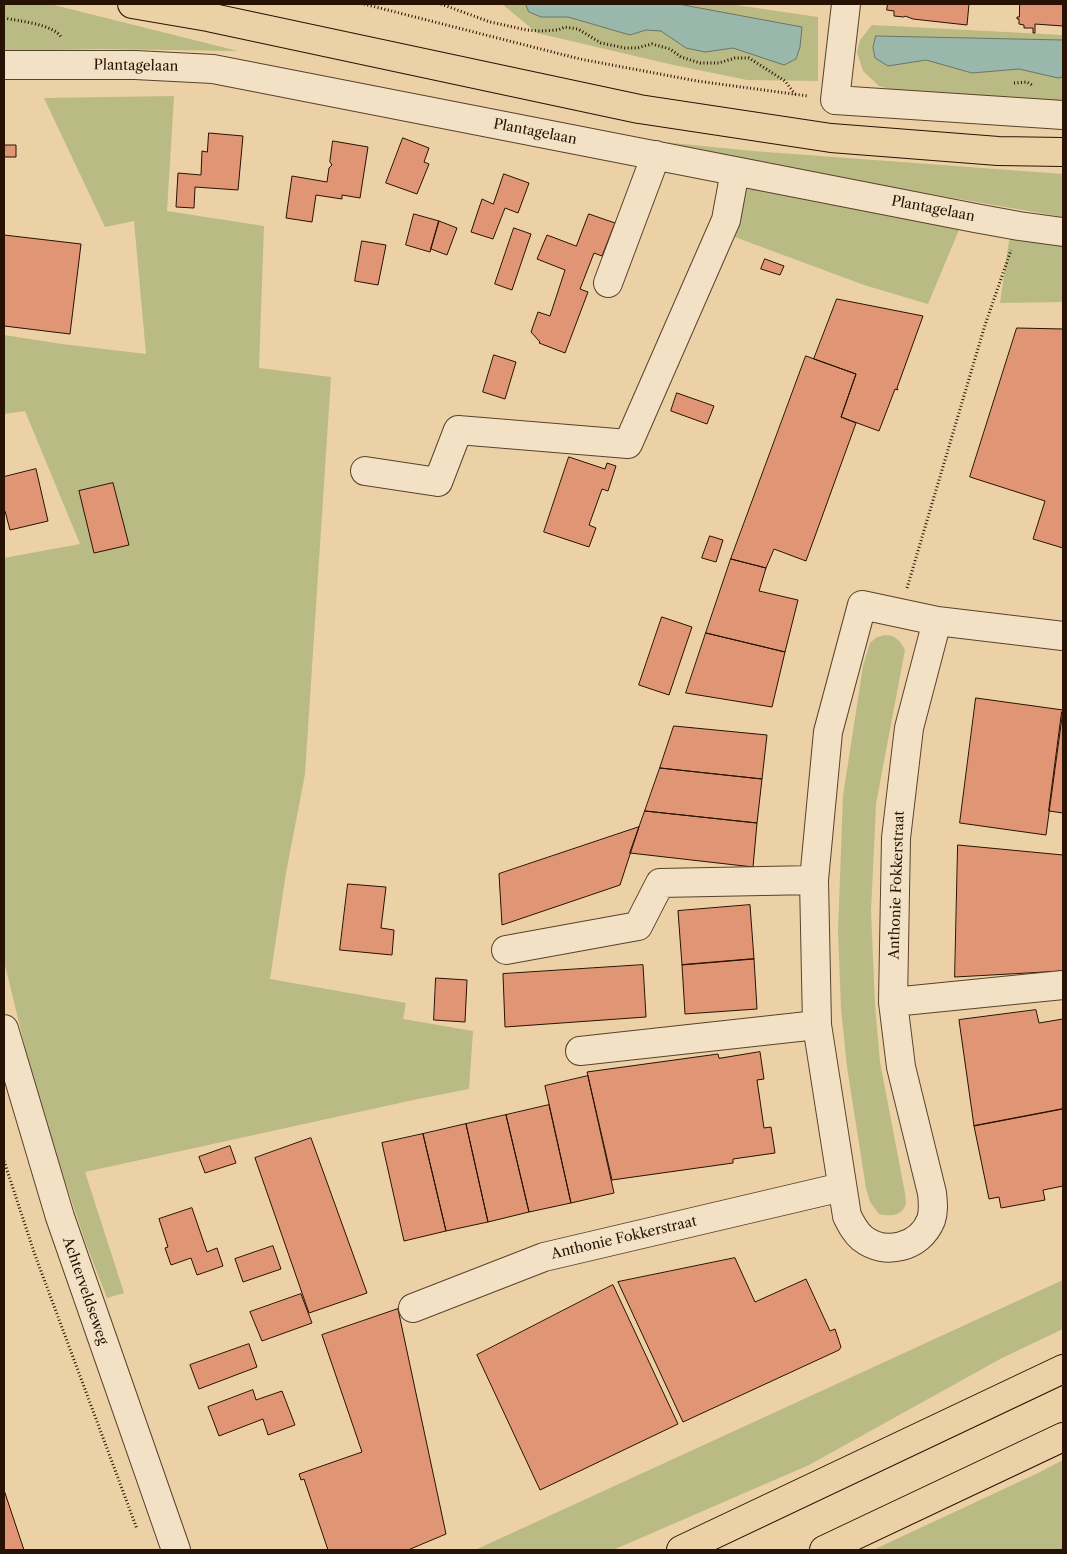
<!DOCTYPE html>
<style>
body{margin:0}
#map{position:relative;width:1067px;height:1554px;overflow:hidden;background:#ecd1a6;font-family:"Libre Caslon Text",serif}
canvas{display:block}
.frame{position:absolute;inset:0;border:5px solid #281203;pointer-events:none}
</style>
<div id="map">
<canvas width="1067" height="1554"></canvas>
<div class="frame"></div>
</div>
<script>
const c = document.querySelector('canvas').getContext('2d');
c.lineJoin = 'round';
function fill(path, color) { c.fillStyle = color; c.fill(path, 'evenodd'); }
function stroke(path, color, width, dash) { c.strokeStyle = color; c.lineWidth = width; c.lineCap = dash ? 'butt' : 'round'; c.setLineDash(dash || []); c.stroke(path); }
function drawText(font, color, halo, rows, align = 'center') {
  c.font = font + ' "Libre Caslon Text",serif'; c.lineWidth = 4; c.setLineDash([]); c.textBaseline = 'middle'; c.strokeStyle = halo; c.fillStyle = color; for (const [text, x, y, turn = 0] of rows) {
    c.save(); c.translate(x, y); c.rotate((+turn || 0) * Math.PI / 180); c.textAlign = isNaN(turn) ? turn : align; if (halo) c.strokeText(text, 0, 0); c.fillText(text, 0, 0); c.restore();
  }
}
const green = new Path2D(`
 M4,4H50L238,51L101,49L4,51Z
 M502,4H729L818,17V81L747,80L669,64L537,33Z
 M872,25L1063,35V102L909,94L879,86L863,71L857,52L860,40Z
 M174,96L167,211L264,226L259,368L331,377L305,774L286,873L270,979L406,1003L403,1019L473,1031L469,1089L418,1099L85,1172L124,1293L107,1298L85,1241L37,1097L4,961V558L80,544L25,411L4,414V335L62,344L146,354L134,221L105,227L44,98Z
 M643,140L753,151L1063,174V217L803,172Z
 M748,186L961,225L928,304L864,285L732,236Z
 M1014,236L1063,242V302L1000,303L1009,241Z
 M885,635C896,635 900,641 905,650L876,804L871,911L875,1005L880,1062L905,1193C905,1197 907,1203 905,1206C901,1217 888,1216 879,1214L870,1202L866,1188L847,1067L841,1009L838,931L843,796L863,666L870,643L877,637Z
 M1063,1280V1329L1002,1358L809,1465L613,1550H475Z
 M1063,1460V1550H873L1038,1473Z`);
const water = new Path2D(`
 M526,4H678L802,27L800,47L796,59L784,65L733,48L705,52L686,48L661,31L646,30L630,35L568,17H541L529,12Z
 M876,36L1063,40V77L1058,78L1019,69L972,73L926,60L888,66L875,58L873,48Z`);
const building = new Path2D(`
 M888,4H969L967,25L913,19L905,16L904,17L894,16V11L887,10Z
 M1020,4H1063V26L1035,24V33H1033V28H1024V25L1019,24V19H1017V17H1019Z
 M209,133L243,136L238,190L195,187L194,208L176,207L178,173L201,175L202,151L207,152Z
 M403,138L429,148L424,162L429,164L417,194L386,183Z
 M333,141L368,147L360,198L342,195V199L316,195L312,222L286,218L292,176L327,182L329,168L332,165L330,162Z
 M4,145H16V157H4Z
 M504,174L529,183L518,213L505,208L493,239L471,232L482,199L493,204Z
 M414,214L439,221L430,252L406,245Z
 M589,214L615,223L602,256L594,253L580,289L588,292L565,353L539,343L540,342L531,332L538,312L550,316L565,270L537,259L547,235L576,246Z
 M439,221L457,228L447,255L431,249Z
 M514,228L531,234L512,290L495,284Z
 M4,235L81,244L70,334L4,326Z
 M362,241L386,245L378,285L355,281Z
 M765,259L784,266L780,275L761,269Z
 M837,299L923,316L897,388L898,390L895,389L879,431L841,417L856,374L814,359Z
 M1017,328L1063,329V548L1033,539L1045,501L970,477Z
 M494,355L516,362L505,399L483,392Z
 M806,356L856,374L841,417L856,423L806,561L774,549L766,568L731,559Z
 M677,393L714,406L707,424L671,411Z
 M569,457L605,469L607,463L616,466L608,491L602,489L589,525L596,528L589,547L544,532Z
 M36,469L48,521L10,530L5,511H4V477Z
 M113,483L129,545L94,553L79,491Z
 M710,536L723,540L716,562L702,558Z
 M731,559L766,568L759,591L798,600L785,652L706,633Z
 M662,617L692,627L669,695L639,685Z
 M706,633L785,652L772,707L686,693Z
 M976,698L1063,710L1046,835L960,823Z
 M1062,712H1063V813L1049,811Z
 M674,726L767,735L762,779L660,768Z
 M660,768L762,779L757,823L645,811Z
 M645,811L757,823L753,867L630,853Z
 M639,827L620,885L502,925L499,874Z
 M958,845L1063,855V971L955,977Z
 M348,884L386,887L381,928L394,930L392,955L340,950Z
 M750,905L754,959L682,965L678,911Z
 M754,959L757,1009L685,1014L682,965Z
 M643,965L646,1017L505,1027L503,974Z
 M436,978L467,980L465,1022L434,1020Z
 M1036,1010L1039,1023L1063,1019V1109L974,1126L959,1020Z
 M760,1052L764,1079L757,1080L764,1128L771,1127L775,1153L733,1159V1163L612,1180L587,1072L718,1054L719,1058Z
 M588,1076L614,1193L571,1203L545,1086Z
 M549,1105L571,1203L529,1212L506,1115Z
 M1063,1109V1186L1043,1190L1045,1200L1001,1208L999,1197L989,1199L974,1126Z
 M506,1115L529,1212L488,1222L466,1124Z
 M466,1124L488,1222L446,1231L423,1134Z
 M423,1134L446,1231L404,1241L382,1143Z
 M311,1138L367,1293L309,1313L255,1158Z
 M230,1146L236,1163L205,1173L199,1157Z
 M192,1208L207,1252L217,1248L223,1266L197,1275L191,1258L171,1265L165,1248L168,1247L159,1219Z
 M273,1246L281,1269L243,1282L235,1259Z
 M735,1258L755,1302L806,1279L830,1331L835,1329L841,1347L839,1350L683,1422L618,1282Z
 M613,1285L678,1424L540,1490L477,1355Z
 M301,1294L312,1323L262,1341L250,1312Z
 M398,1309L446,1534L408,1550H328L304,1479L301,1480L299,1474L362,1452L322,1335Z
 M249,1344L257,1367L199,1389L190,1365Z
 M253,1390L256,1400L282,1391L295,1425L268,1435L263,1419L219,1436L208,1407Z
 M4,1490L24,1550H4Z`);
const path = new Path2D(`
 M364,4L580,59L697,81L808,96
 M441,4L490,22L527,30L540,31L558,30L565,27L578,29L601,43L625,48H637L652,44L670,49L681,57L700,63H719L735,58H749L785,81L795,94
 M4,18C18,21 53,24 61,37
 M1014,83L1027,82L1032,85
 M907,588L985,325L1011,250
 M4,1161L35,1255L137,1529`);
const minor = new Path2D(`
 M846,4L835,100L1063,115
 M4,65H135L213,69L975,218L1019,226L1063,232
 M608,283L656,155
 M365,471L438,482L458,430L628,444L726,220L735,171
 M937,621L909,728L896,838L893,1002L901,1067L932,1193C933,1203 934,1211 931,1220C920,1248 884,1256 862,1238C855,1232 851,1224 847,1216L817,1025L814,880L828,732L862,605L937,621L1063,636
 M506,950L638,926L660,883L814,880
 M893,1002L1063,985
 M4,1029L60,1217L176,1550
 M580,1051L817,1025
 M413,1308L544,1257L842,1187`);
const major = new Path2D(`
 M132,4L208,17L639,109L831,138L998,151L1063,152`);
const highway = new Path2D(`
 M681,1550L1063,1369
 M824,1550L1063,1437`);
const streetNames = [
 ["Plantagelaan",136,66,1],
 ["Plantagelaan",535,132,11],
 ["Plantagelaan",933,209,11],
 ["Anthonie Fokkerstraat",897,885,-88],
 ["Anthonie Fokkerstraat",624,1238,-13],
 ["Achterveldseweg",85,1291,71]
];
fill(green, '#baba84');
fill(water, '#99b7ab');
stroke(water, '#6c7568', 1);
fill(building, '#e09675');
stroke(building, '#281203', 1);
stroke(minor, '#59422c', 30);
stroke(major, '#281203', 30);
stroke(highway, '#281203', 30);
stroke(path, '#281203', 3, [1, 2.5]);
stroke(minor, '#f3e1c5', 28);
stroke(major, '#ecd1a6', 28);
stroke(highway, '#ecd1a6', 28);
drawText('14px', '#281203', '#f3e1c5', streetNames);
</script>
